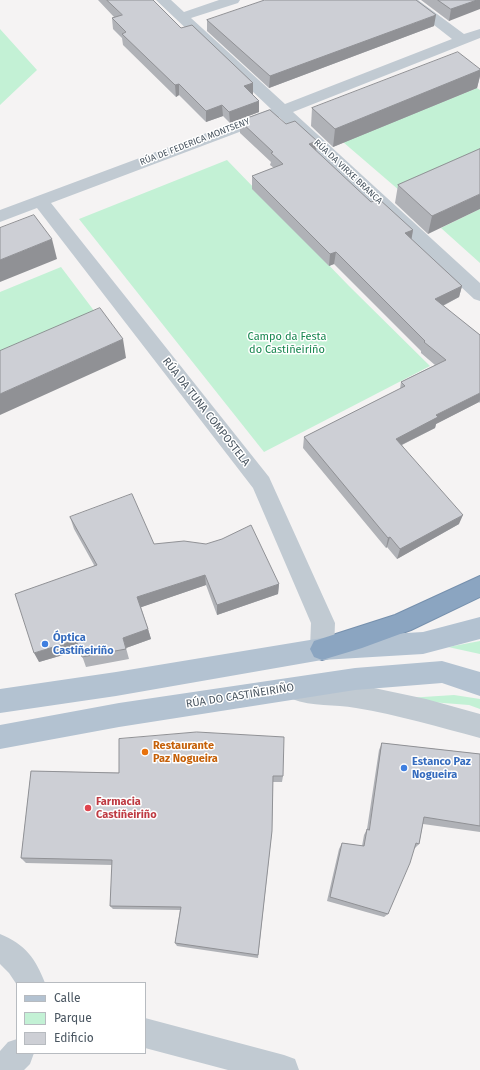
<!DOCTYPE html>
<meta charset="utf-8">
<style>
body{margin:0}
#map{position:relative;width:480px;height:1070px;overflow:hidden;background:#f5f3f3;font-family:"Fira Sans",sans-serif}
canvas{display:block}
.legend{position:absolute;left:16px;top:982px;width:130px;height:72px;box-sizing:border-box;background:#fff;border:1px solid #b7bbc0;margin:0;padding:5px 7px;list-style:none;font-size:12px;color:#4a5661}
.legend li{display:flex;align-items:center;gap:8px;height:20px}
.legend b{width:20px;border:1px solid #b7bbc0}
</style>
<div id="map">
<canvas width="480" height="1070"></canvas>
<ul class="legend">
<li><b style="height:5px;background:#b3c2d1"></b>Calle</li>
<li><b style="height:11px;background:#c3f1d5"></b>Parque</li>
<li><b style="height:11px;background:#cdcfd5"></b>Edificio</li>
</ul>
</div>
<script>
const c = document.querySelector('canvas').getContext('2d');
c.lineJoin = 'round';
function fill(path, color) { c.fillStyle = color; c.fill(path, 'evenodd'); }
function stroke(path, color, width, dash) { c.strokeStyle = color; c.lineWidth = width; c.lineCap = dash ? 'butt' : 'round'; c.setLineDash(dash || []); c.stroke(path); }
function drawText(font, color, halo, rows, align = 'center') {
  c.font = font + ' "Fira Sans",sans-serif'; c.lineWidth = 3; c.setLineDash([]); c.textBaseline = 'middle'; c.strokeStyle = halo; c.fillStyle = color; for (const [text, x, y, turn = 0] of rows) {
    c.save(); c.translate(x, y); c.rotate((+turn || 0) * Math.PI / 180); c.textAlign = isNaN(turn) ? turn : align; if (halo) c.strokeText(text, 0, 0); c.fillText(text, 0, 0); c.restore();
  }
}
const green = new Path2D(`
 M0,29L37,70L0,105Z
 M477,88L480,90V164L407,197L343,142Z
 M227,160L349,286L430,366L264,452L79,219Z
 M480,209V263L441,228Z
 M61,267L101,320L0,364V292Z
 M480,641V654L448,647Z
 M454,695L480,699V709L469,705L392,699Z`);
const minor = new Path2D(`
 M156,0H171L184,12L219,0H240L238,3L191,18L285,104L452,39L402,0H418L464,34L480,29V38L293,112L480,283V301L474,299L279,117L51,203L269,477L335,623L334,649L330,657L322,660L314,657L310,649L311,623L253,488L37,208L0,222V210L271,109Z
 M301,679L355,684L426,699L480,714V738C439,727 398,715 356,708C335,704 312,707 292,699L289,691L292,683Z
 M0,934C25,944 36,959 45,983H17V985L9,973L0,964Z
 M145,1018L284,1055L295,1059L299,1070H228L145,1048Z
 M17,1039V1053H34L30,1064L24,1070H0V1051L8,1042Z`);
const major = new Path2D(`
 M480,617V639L423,654L322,660L116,696L0,713V689L116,672L322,638L423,632Z
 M442,661L480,672V696L442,683L355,690L119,727L0,749V725L119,703L355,668Z`);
const highway = new Path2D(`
 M480,576V597L411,630L362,648L322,660L314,657L310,649L314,641L395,615Z`);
const wall = new Path2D(`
 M98,0H153L181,28L253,83V94H252L259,101V112L230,123L223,116L206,122L179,95L176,97L123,45L122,38L113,29L112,18L114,17Z
 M421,0H480L449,21Z
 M207,20L434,26L269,88L207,31Z
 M480,69V76L477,88L333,147L311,126L312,108Z
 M240,121L316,151L371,202L413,230L411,239L462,286L459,297L443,306L480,335V403L479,402L436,424L435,428L402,445L459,524L397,559L387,547L386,548L303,448L304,437L400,389L401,382L435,365L421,353V351L334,264L329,266L252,189V176L274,168L270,165L271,162L240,133Z
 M480,149L428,234L395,203L398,185Z
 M70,517L279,584L278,594L217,615L206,585L141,607L148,629L151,639L126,648L129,659L86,667L80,650L39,662L94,565L74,529Z
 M382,743L480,754V832L423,824L419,844L414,849L388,914L384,917L327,901L339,849L342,843L362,846L364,835L367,829L379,750Z
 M31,771L283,776L282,782H273L272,831L258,958L177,946L175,943L180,910L113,909L110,906L112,865L26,863L21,858Z`);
const shadedWall = new Path2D(`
 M477,0H480V9L449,21L451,9Z
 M436,15L434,26L269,88L270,76Z
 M480,70V76L477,88L333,147L335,129Z
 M253,83V94L243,98L244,86Z
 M179,84V95L176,97L175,85Z
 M259,101V112L230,123L229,112Z
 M222,105L223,116L206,122V111Z
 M317,141L316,153L309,144Z
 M480,194V209L428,234L432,216Z
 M413,230L411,242L405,233Z
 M52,239L57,259L0,282V260Z
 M336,252L334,264L329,266L330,254Z
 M462,286L459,297L432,311L435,299Z
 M123,339L126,358L0,415V394Z
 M480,393V400L479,402L436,424L435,428L393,449L396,439L436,415Z
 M463,515L459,524L397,559L400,549Z
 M390,537L387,547L386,548L388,538Z
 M205,575L206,585L139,608L137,597Z
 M279,584L278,594L217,615V605Z
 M148,629L151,639L126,648L123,638Z
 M76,640L80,650L39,662L34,653Z`);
const building = new Path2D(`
 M107,0H153L181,28L192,25L253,83L244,86L259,101L229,112L222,105L206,111L179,84L175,85L122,34L126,32L112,18L122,15Z
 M265,0H416L436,15L270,76L207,20Z
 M438,0H477L451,9Z
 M458,52L480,69V70L335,129L312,108Z
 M270,110L286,124L295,121L317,141L309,144L371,202L379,199L413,230L405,233L462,286L435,299L480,335V393L436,415L438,417L396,439L463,515L400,549L390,537L388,538L304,437L405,386L401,382L446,360L424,342L425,341L336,252L330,254L252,176L283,164L271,153L273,152L240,121Z
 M480,149V194L432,216L398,185Z
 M34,215L52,239L0,260V228Z
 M100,308L123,339L0,394V351Z
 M132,494L154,544L184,541L206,544L222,539L251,525L279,584L217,605L205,575L137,597L148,629L123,638L126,649L82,657L76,640L34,653L15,594L97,565L70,517Z
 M197,732L284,737L283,776H273L272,831L258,955L175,943L181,907L110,906L112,860L21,858L31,771L119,773V739Z
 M382,743L480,754V826L424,817L419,844L416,843L410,863L388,914L330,897L342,843L364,846L367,829L369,830Z`);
const markers = [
 [45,644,4,"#3f7fe0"],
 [145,752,4,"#e8710a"],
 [404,768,4,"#3f7fe0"],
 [88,808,4,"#e0444e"]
];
const farStreetnames = [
 ["RÚA DE FEDERICA MONTSENY",195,142,-21],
 ["RÚA DA VIRXE BRANCA",348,172,43]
];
const parkNames = [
 ["Campo da Festa",287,337],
 ["do Castiñeiriño",287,350]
];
const streetNames = [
 ["RÚA DA TUNA COMPOSTELA",206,412,52],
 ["RÚA DO CASTIÑEIRIÑO",240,696,-9]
];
const shopNames = [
 ["Óptica",53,638],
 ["Castiñeiriño",53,651],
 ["Estanco Paz",412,762],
 ["Nogueira",412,775]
];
const foodNames = [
 ["Restaurante",153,746],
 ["Paz Nogueira",153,759]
];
const healthNames = [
 ["Farmacia",96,802],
 ["Castiñeiriño",96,815]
];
fill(green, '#c3f1d5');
stroke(highway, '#7690ad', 2);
fill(minor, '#c1cad2');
fill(major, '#b3c2d1');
fill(highway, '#8ba5c1');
fill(wall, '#b0b2b7');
fill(shadedWall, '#909195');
fill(building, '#cdcfd5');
stroke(building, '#909195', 1);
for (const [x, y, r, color] of markers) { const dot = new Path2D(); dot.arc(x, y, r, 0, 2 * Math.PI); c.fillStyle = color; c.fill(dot); stroke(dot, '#fff', 1.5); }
drawText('9px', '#4a5661', '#fff', farStreetnames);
drawText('11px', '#17864f', '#fff', parkNames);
drawText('11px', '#4a5661', '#fff', streetNames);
drawText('bold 11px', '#366cbe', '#fff', shopNames, 'left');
drawText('bold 11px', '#c56008', '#fff', foodNames, 'left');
drawText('bold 11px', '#be3a42', '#fff', healthNames, 'left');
</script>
